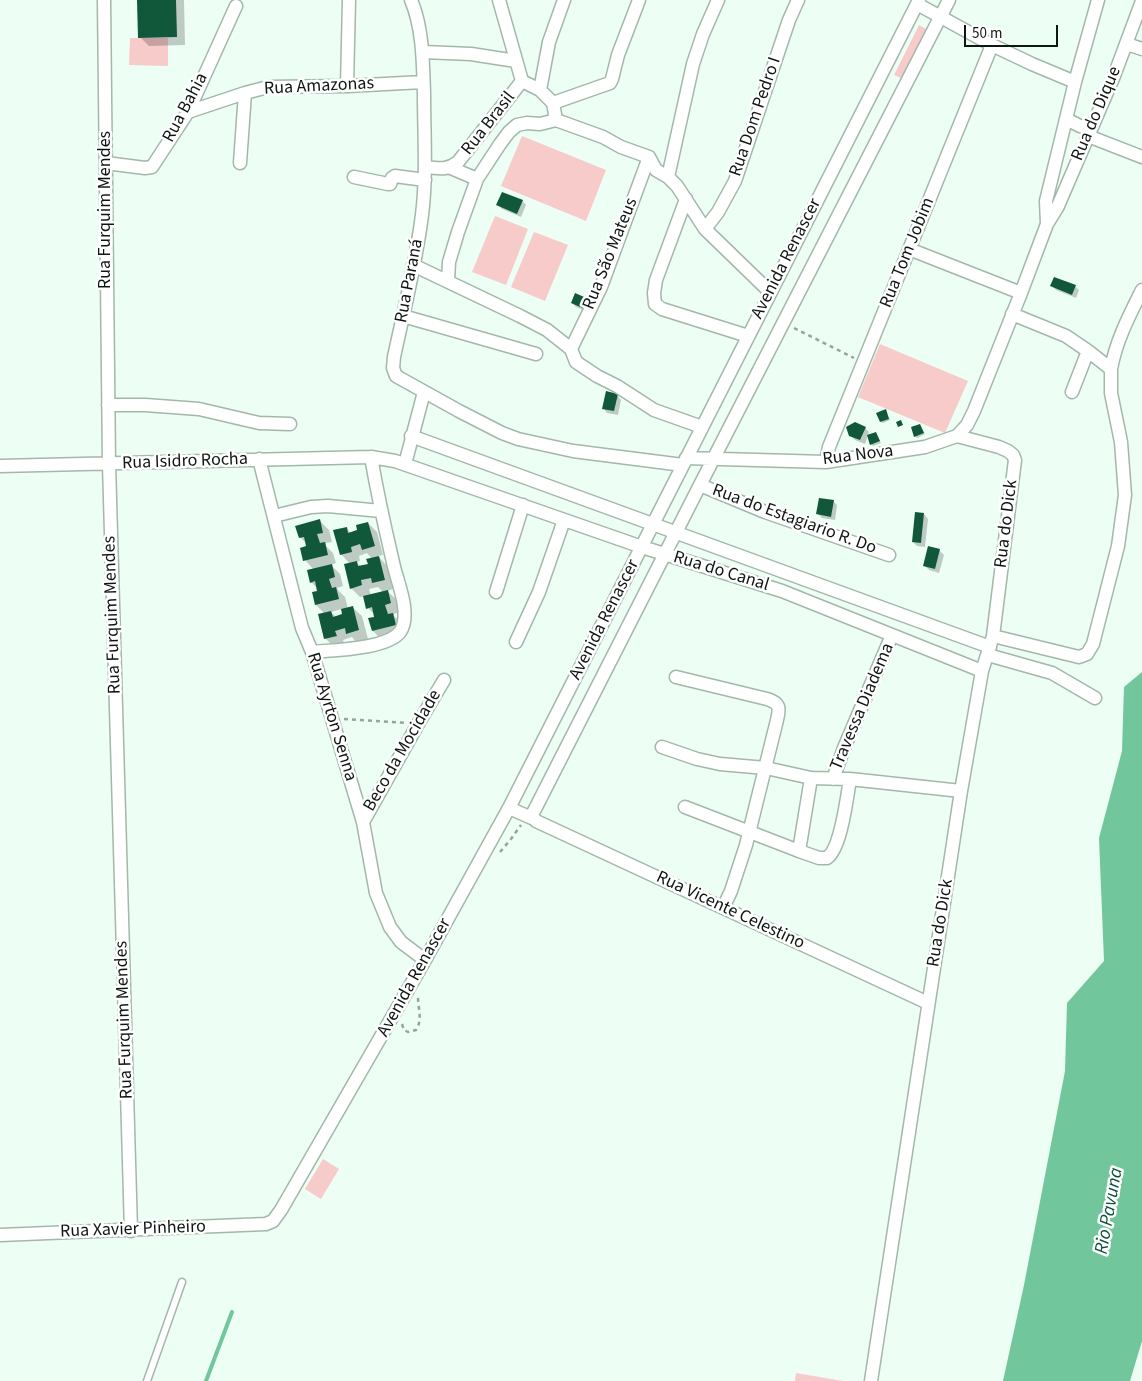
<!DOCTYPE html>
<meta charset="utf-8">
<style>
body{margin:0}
#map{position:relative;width:1142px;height:1381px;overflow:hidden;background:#edfef5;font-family:"Source Sans 3",sans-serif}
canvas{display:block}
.scale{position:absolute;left:964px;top:25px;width:94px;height:22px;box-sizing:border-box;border:2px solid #0e1612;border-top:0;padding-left:6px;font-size:15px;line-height:18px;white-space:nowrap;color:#0e1612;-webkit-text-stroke:4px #fff;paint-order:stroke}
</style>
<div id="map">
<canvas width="1142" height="1381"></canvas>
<div class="scale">50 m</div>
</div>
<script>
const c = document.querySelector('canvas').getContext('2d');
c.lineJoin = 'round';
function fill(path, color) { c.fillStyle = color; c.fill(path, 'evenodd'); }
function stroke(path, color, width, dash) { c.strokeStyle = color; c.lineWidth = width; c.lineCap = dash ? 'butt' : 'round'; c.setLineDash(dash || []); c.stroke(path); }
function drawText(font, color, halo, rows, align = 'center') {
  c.font = font + ' "Source Sans 3",sans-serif'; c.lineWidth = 5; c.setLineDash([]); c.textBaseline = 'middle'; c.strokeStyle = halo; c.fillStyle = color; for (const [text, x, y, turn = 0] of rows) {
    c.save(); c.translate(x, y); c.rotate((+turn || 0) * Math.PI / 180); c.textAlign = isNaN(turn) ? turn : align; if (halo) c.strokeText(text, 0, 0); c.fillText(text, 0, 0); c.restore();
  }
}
const green = new Path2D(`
 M919,25L928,30L903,79L894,75Z
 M130,38H168V66L129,65Z
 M522,136L606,170L586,221L501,186Z
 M495,216L528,229L506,285L472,272Z
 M534,232L568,245L545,301L511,287Z
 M880,344L968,381L945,433L858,397Z
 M323,1159L339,1169L321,1199L305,1189Z
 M796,1373L843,1381H795Z`);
const water = new Path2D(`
 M1142,672V1341L1130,1381H1003L1024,1285L1065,1071L1067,1003L1104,961L1099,838L1122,751L1124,687Z`);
const shadow = new Path2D(`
 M139,0H184L185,45L149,46L140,37Z
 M522,201L526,205L521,217L502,209L498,205Z
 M1052,286H1075L1079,290L1076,298L1056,290Z
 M575,295L591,313L576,307L572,303Z
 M617,395L621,400L618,415L607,413L603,408Z
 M886,411L890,420L883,423L881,422Z
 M920,425L925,434L917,438L915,436Z
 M865,428L869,432L865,444L855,440L850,435Z
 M876,433L881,443L873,446L871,444Z
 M833,501L837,505L835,520L822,518L818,514Z
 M924,514L928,519L925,547L917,546L913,542Z
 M320,521L329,530L332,542L326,543V546L333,553L336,563L331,565L340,574L343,586L337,588L338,590L345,597L348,609L352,607L362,616L368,639L356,642L352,637L343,640L345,645L334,647L325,638V614L316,605L313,593L319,592L318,589L311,582L314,570L305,560L307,547V544L300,537ZM342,609L343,615L336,617L331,612Z
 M368,523L377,532L383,555L378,556L387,566L393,589L387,591L397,600L400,612L394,614V616L401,623L382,640L373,631L375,618V615L368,608L365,596L360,597L351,588L350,564L341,554L346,528L351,533L359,531ZM367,553L372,559L369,565L361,567L356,562L360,561L359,556ZM378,587L383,592L371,595L369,589Z
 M939,550L944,555L939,573L929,570L925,566Z`);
const stream = new Path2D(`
 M206,1381L232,1312`);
const building = new Path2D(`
 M137,0H176L177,37L138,38Z
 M502,192L523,200L517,214L496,205Z
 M1054,277L1076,285L1072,295L1050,286Z
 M575,293L591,300L587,310L571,303Z
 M606,391L618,394L614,411L602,409Z
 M886,409L889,419L880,422L876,413Z
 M901,420L903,425L898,427L896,422Z
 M855,422L866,427L860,440L849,436L846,427Z
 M920,424L924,433L914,437L911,427Z
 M876,432L880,441L870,445L867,435Z
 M819,498L834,500L831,517L816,514Z
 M915,512L924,513L921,543L912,542Z
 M320,519L323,533L317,534L320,543L325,542L328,555L303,561L300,548L306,546L304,537L299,538L295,526Z
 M368,522L375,546L362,550L360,544L351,547L352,552L340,555L333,530L347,527L348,533L357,530L356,525Z
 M928,546L940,549L935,569L923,566Z
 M379,556L385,580L372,583L371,578L361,580L362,585L350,589L344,564L357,561L358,566L368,564L366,559Z
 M332,564L335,577L329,579L332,588L336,587L339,599L315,605L312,592L317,591L315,581L310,583L307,570Z
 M388,590L391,603L385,605L388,614L393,613L396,625L372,631L368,618L374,617L372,607L366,609L363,596Z
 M353,606L359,630L346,634L345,628L335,631L337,636L324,639L318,614L331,611L333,617L342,614L341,609Z`);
const path = new Path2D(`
 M794,328L854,358
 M344,719L406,723
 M500,852L511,839L521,825
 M402,1024L404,1030L408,1032L416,1030C423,1019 418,1010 418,997`);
const service = new Path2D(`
 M147,1381L182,1282`);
const minor = new Path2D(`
 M104,0L109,464L131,1231
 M411,0C423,28 423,63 424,94C424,134 427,175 422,215C416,263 404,310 394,357L393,368L396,376L459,411L502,433L518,439L573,451L683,465
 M499,0L522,81
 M917,4L992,45L1032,64L1075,82
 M1127,44L1142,49
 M423,52L471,54L516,61
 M522,81L540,90L553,103L556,120L603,137L621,147L649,157L656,170L668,177L677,186L705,229L770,292
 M347,86L349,0
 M540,90L549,42L564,0
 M553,103L610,83L612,79L618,55L639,0
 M188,112L245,93L268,87L347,86L423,82
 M1066,119L1080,126L1091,129
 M1088,136L1142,157
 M106,163L145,168L152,167L188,112L236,6
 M240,163L245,93
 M425,167C439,168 446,171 458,162L522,81
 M451,168L477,179
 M354,177L388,184H390L392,178L395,176L425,180
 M668,177L693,64L703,34L718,0
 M686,199L656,280L654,293L655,304L662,309L748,336
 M1047,224L1046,201L1075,82L1098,0
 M705,229L718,212L735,181L789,20L798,0
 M909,249L1021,293
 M413,265L520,316L547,330L571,349L576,362L597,376L617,386L654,410L702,427
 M448,281L449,262L458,232L477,179L500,144L509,132L517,125L527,123L540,124L556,120
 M403,316L536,354
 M571,349L601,287L649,157
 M1111,369C1116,341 1129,316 1142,290
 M1072,392L1088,351
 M108,405H145L199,409L259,423L290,424
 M411,436C604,506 797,576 990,647
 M957,436L967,425L974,411L1021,293L1047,224L1058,206L1114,76L1142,1
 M686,458L826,462L925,447L957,436L999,447L1008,451L1013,455L1015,460L993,636L982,671L961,791L871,1381
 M259,459L302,628L312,652L363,822L376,893L390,927L401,942L425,960
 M826,462L829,447L992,45
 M405,464L424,392
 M0,466L371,457L395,461L642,547L782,591L982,671
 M700,485L765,512L889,555
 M274,516L311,507L328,506L381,511
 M496,592L523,505
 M993,636L1079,657L1087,654L1093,644L1118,546L1125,495L1121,442L1111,393V369L1088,351L1066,336L1012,314
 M516,642L539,592L564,520
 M312,652C333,650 387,649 400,632C405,625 405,614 404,606C402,590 395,574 392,558C384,524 377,491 371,457
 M988,655L1052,673L1095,698
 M676,677L767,699C780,703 780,708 777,720L746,845L731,891L723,908
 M662,747L697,759L720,764L766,768L811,778L850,779L961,791
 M833,779L844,748L892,635
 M685,807L799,851L819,858H827C841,849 847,797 850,779
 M509,808L534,819
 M363,822L418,724L444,680
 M799,851L811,778
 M928,1003L536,821L532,815L700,485L949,0
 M0,1235L266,1224L273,1221L281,1210L425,960L509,808L919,0`);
const streetNames = [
 ["Rua Amazonas",319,87,-3],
 ["Rua Bahia",186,108,-62],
 ["Rua do Dique",1097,114,-67],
 ["Rua Dom Pedro I",756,117,-71],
 ["Rua Brasil",489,124,-52],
 ["Rua Furquim Mendes",106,210,-90],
 ["Rua Tom Jobim",908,253,-68],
 ["Rua São Mateus",611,254,-68],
 ["Avenida Renascer",787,259,-63],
 ["Rua Paraná",410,281,-79],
 ["Rua Nova",858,456,-7],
 ["Rua Isidro Rocha",185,462,-2],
 ["Rua do Estagiario R. Do",794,520,20],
 ["Rua do Dick",1007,524,-83],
 ["Rua do Canal",721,572,17],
 ["Rua Furquim Mendes",113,615,-92],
 ["Avenida Renascer",605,620,-63],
 ["Travessa Diadema",863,707,-67],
 ["Rua Ayrton Senna",331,717,73],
 ["Beco da Mocidade",403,751,-60],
 ["Rua Vicente Celestino",730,911,25],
 ["Rua do Dick",941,923,-81],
 ["Avenida Renascer",415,978,-61],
 ["Rua Furquim Mendes",125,1020,-92],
 ["Rua Xavier Pinheiro",133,1230,-2]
];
const waterNames = [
 ["Rio Pavuna",1110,1211,-80]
];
fill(green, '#f6cbca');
fill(water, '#71c69b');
fill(shadow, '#0003');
stroke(stream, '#71c69b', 4);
fill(building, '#11573a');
stroke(service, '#a3b7ab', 9);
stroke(minor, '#a3b7ab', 15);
stroke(path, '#97a49d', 2.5, [4, 4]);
stroke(service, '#fff', 6);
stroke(minor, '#fff', 12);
drawText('18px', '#0e1612', '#fff', streetNames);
drawText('italic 19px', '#0b5135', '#fff', waterNames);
</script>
